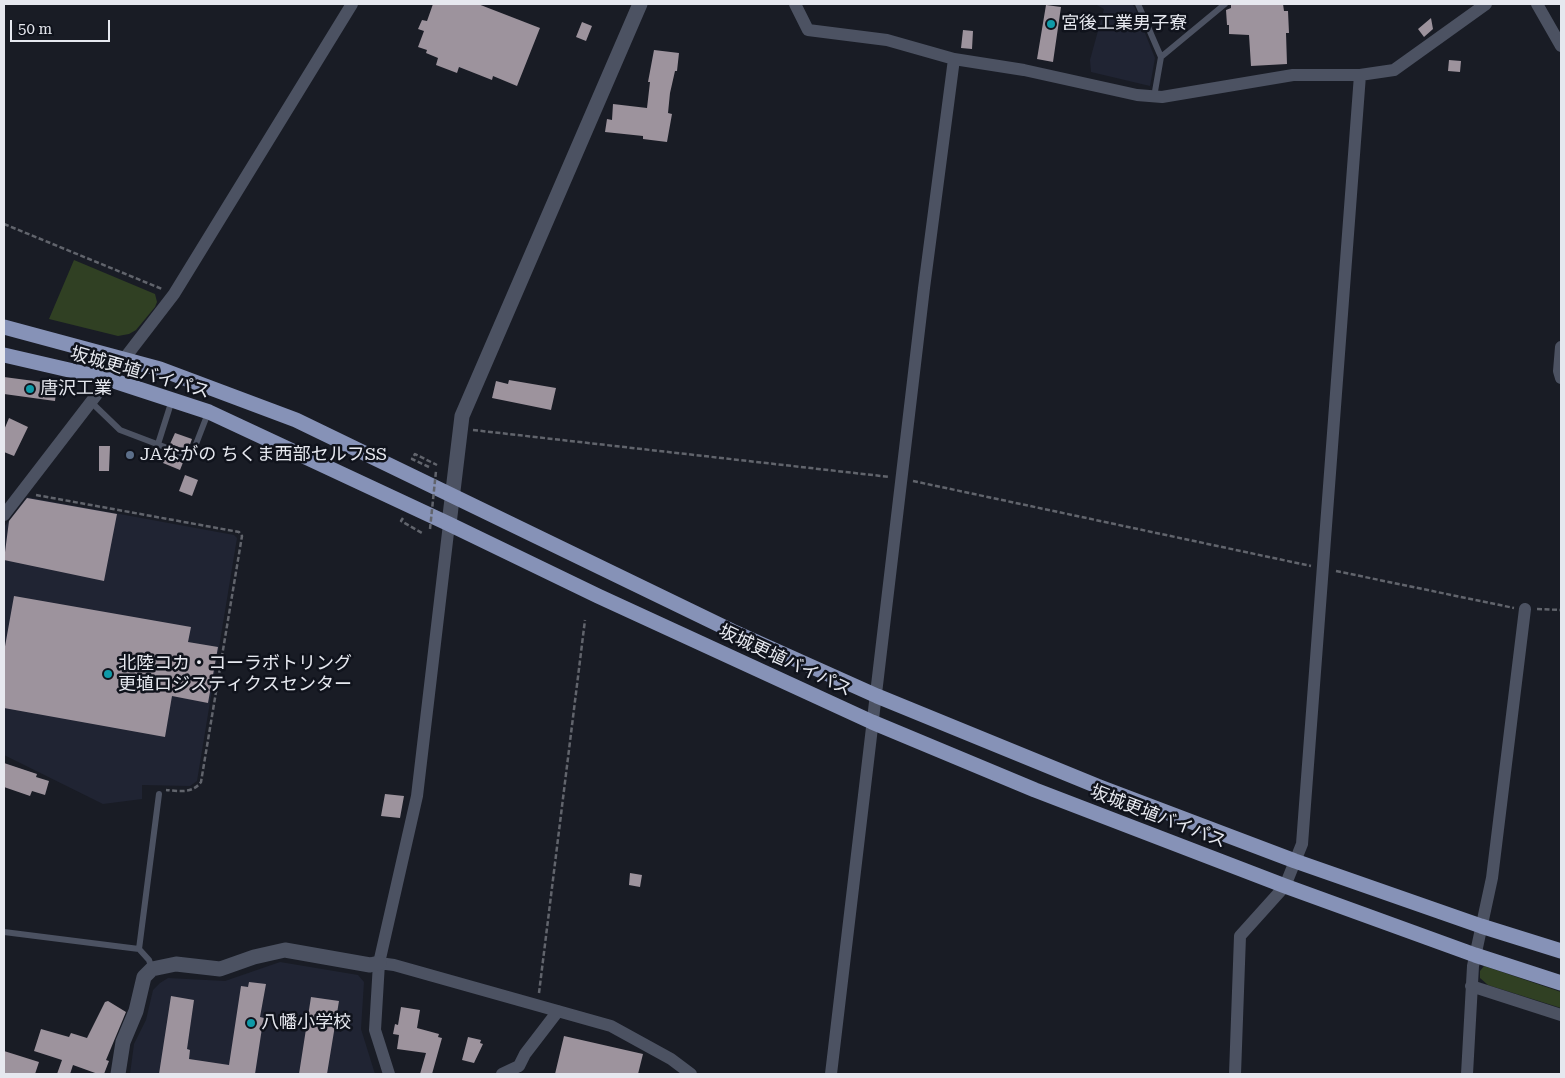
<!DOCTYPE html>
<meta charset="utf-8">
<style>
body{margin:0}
#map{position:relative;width:1565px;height:1078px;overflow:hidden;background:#191c25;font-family:"Roboto Serif",serif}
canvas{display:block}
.frame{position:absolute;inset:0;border:5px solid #e6e8ef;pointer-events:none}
.scale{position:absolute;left:10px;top:20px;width:100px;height:22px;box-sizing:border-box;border:2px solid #e6e8ef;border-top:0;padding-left:6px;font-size:15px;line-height:18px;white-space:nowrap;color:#e6e8ef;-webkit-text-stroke:4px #10131c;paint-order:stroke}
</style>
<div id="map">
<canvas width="1565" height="1078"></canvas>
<div class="frame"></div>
<div class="scale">50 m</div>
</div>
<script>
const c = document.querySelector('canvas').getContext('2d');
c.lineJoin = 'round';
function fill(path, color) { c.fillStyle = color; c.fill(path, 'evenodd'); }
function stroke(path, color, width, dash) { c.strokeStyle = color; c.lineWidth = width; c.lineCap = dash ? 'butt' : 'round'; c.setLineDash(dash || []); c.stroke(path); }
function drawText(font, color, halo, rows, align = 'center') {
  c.font = font + ' "Roboto Serif","Noto Sans JP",serif'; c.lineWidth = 5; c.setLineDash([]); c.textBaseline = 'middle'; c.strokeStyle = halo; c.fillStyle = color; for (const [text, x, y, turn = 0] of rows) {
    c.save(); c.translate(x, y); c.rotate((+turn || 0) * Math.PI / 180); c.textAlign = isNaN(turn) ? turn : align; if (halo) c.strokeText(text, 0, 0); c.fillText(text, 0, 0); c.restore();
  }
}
const built = new Path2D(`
 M1095,4H1132L1135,8L1155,58L1150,86L1091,72L1090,60L1104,9Z
 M27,497L234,535L237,538L197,781L190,786L142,785V799L103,804L4,755V527Z
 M280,962L358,975L364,982L361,1029L375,1074H130L134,1044L146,1020L153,990L160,983L168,978L225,981Z`);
const green = new Path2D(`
 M74,260L155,294L157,302L155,307L136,330L129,334L118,336L49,319Z
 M1484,966L1561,992V1008L1488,985L1480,978V971Z`);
const building = new Path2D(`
 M433,4H478L540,28L517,86L493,76L492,80L459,67L457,73L436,65L438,58L426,53L427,50L418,47L424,31L418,29L422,20L427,21Z
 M1240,4H1283L1284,11H1288L1289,33H1286L1287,64L1251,66L1249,35L1229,34V25H1227L1226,10L1231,8V5Z
 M1046,5L1061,7L1053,62L1037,59Z
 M1431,18L1433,29L1424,37L1418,29Z
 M582,22L592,26L586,41L576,37Z
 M963,30L973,31L972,49L961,48Z
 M654,50L679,53L677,71H675L670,93L668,113L672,114L667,142L643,139V136L605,132L607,119L612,120L613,104L647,108L650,82H648Z
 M1449,60L1461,61L1460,72L1448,71Z
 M4,377L57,384L55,401L4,394Z
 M509,380L556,388L551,410L492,398L496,381L508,384Z
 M9,418L28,427L14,456L4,452V430Z
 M175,433L192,439L188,450L170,444Z
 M99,446H110L109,471H99Z
 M167,453L184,460L180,470L163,463Z
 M185,475L198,480L192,496L179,491Z
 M27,498L117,514L104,581L4,560L9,521Z
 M14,596L191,627L188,642L218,647L208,703L172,696L165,737L4,708V652Z
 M4,763L37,774L36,777L49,781L45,795L32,791L30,796L4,787Z
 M385,794L404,796L400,818L381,816Z
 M630,873L642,875L640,887L629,885Z
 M249,982L266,984L260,1017L268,1019L266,1029L262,1028L255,1074H159L171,996L194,1000L187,1049L190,1050L189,1059L229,1065L241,986L248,987Z
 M311,997L339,1001L327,1074H299Z
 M108,1001L126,1012L106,1060L109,1061L104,1074H98L73,1065L70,1074H57L62,1060L34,1051L41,1029L69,1037L71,1033L87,1038L105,1002Z
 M401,1007L420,1010L417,1028L439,1034L438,1037L442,1038L432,1074H420L426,1053L397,1049L399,1035L393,1034L395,1024L398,1025Z
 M564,1036L643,1054L638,1074H555Z
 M468,1037L481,1040L480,1043L483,1044L474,1063L462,1060Z
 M4,1051L39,1062L35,1074H4Z`);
const path = new Path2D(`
 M4,224L162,289
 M473,430L890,477
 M429,467L412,459L415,454L437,465
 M913,481L1311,566
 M36,495L239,532L242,536L201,782C192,794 179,791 166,790
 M403,518L401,521L422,533
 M1336,571L1514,608
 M1537,609L1561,610
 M539,993L585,620`);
const service = new Path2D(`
 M1138,4L1161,57
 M1154,97L1161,57L1225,4
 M91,402L120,430L191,457L208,413
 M158,444L172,400
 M4,932L139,949L159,794
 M139,949L149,960L152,969`);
const minor = new Path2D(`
 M795,4L808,30L887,40L954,59L924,288L831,1074
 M1537,4L1561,46
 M954,59L1024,70L1137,95L1162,97L1293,75H1360L1394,70L1486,4
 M1561,347L1559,371L1561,378
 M4,515L174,294L352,4
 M379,963L394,965L611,1026L671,1059L691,1074
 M1471,986L1561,1015
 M389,1074L375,1030L379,963L417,796L449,524
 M502,1074L519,1066L525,1054L558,1011
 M1235,1074L1240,936L1285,886L1302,844L1360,75
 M1467,1074L1473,966L1492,878L1525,609`);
const tertiary = new Path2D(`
 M449,524L462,416L640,4
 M118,1074L123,1042L136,1011L144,977L152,969L176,964L220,969L254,957L285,950L370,965L379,963`);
const trunk = new Path2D(`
 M4,327L160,369L296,420L732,631L877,696L1097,786L1295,861L1481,926L1561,951
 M4,355L108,379L209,412L449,524L598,596L872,722L1035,790L1285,886L1475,955L1561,983`);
const pathBridge = new Path2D(`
 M430,529L436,471`);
const markers = [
 [1051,24,5,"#0f9aa8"],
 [30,389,5,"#0f9aa8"],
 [130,455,5,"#5c6f8a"],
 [108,674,5,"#0f9aa8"],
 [251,1023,5,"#0f9aa8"]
];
const poiNames = [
 ["宮後工業男子寮",1061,24],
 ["唐沢工業",40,389],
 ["JAながの ちくま西部セルフSS",140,455],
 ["北陸コカ・コーラボトリング",118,664],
 ["更埴ロジスティクスセンター",118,685],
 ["八幡小学校",261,1023]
];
const streetNames = [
 ["坂城更埴バイパス",140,373,16],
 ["坂城更埴バイパス",785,661,25],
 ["坂城更埴バイパス",1158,817,21]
];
fill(built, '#202433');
fill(green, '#304023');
fill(building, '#9d939d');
stroke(path, '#61646c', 2.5, [5, 2.5]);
stroke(service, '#4c5262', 6);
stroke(minor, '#4c5262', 12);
stroke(tertiary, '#4c5262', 15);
stroke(trunk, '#8692b7', 15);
stroke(pathBridge, '#61646c', 2.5, [5, 2.5]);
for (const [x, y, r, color] of markers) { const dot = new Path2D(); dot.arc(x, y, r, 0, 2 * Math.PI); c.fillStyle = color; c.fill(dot); stroke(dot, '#10131c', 2); }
drawText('18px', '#e6e8ef', '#10131c', poiNames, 'left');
drawText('18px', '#e6e8ef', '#10131c', streetNames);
</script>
